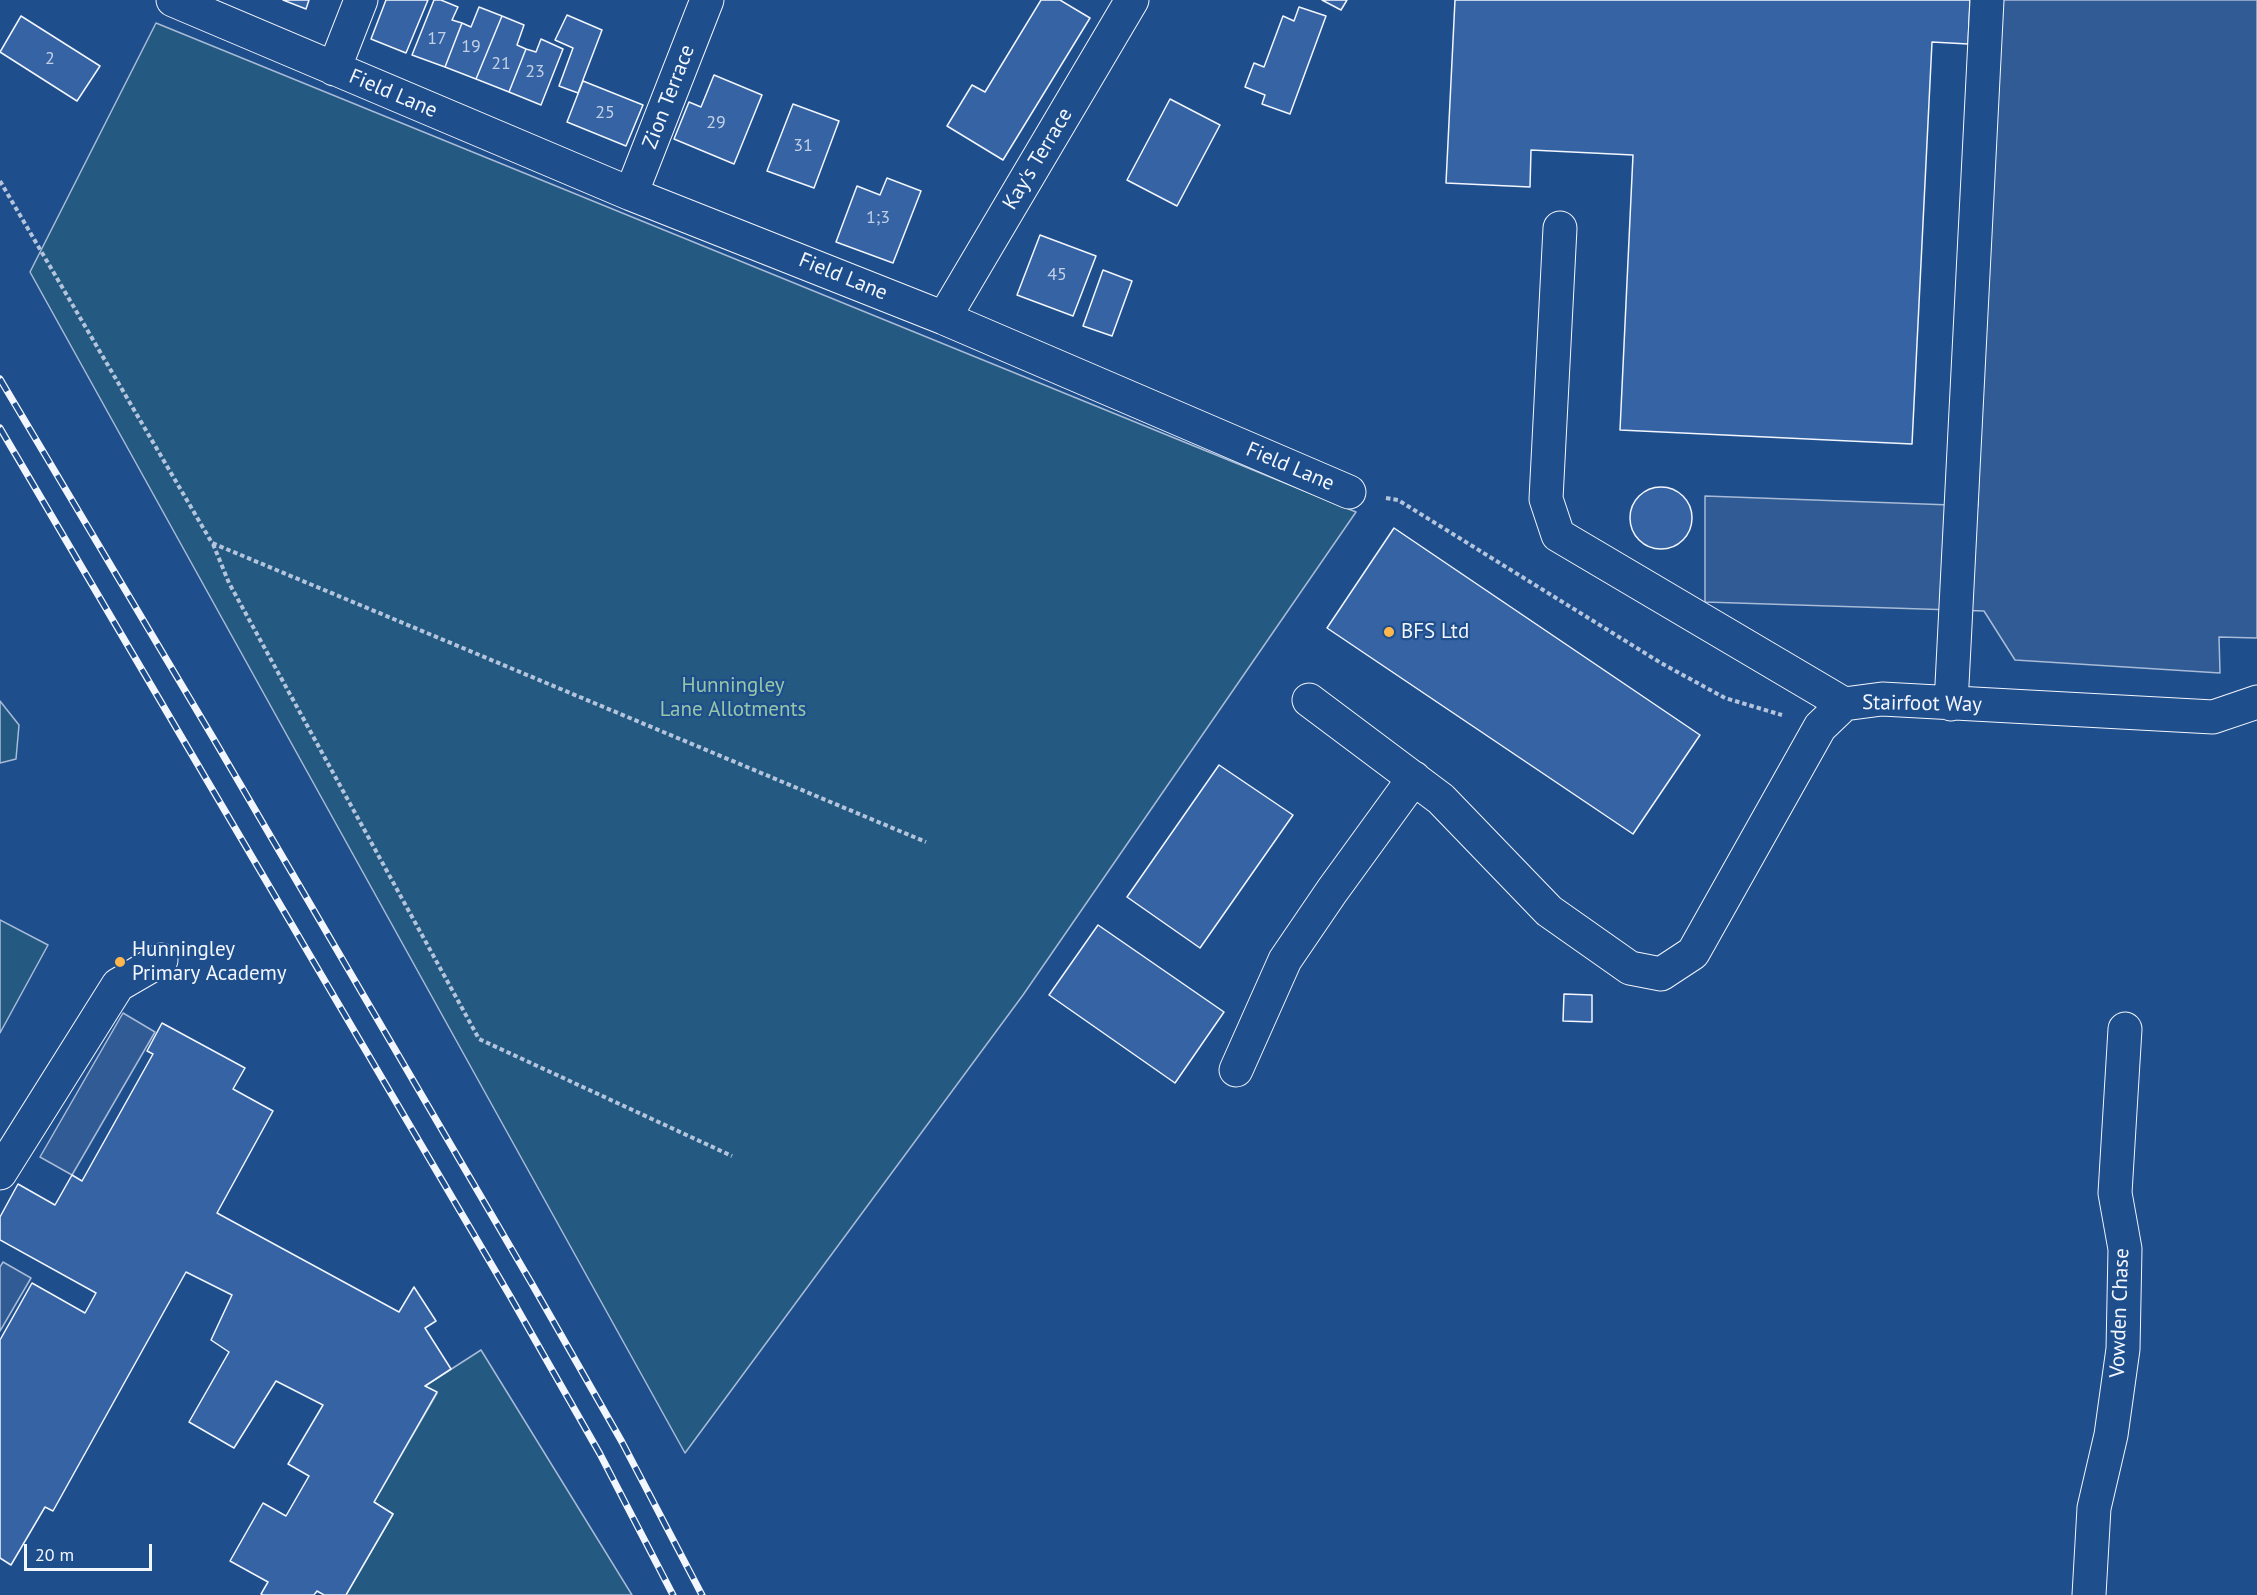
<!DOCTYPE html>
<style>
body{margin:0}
#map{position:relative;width:2257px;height:1595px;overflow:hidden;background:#1f4e8c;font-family:"PT Sans",sans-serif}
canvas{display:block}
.scale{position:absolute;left:24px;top:1544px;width:128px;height:27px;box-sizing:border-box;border:3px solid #f2f6ff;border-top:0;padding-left:8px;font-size:18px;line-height:21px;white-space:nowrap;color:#f2f6ff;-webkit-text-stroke:4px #1f4e8c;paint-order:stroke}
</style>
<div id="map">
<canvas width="2257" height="1595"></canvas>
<div class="scale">20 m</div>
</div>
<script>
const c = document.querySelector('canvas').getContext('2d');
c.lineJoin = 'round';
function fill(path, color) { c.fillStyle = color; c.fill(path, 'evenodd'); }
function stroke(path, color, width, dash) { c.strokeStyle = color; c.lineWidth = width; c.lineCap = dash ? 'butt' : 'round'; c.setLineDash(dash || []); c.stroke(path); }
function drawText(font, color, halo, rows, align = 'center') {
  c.font = font + ' "PT Sans",sans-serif'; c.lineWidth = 4.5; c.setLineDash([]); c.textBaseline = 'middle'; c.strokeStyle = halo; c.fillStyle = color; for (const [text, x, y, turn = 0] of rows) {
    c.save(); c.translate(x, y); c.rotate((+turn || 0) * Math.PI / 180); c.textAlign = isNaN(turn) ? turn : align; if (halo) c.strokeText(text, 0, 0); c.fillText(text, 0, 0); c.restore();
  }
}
const green = new Path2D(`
 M156,23L1356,512L1023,995L685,1453L30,272Z
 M0,701L19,725L16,759L0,763Z
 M0,920L48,945L0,1033Z
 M481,1350L632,1595H346L393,1514L374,1502L437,1393L425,1386Z`);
const parking = new Path2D(`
 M2003,0H2257V638L2219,637L2220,673L2015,660L1984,611L1705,602V496L1978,506L1980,421Z
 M123,1013L155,1032L72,1175L40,1157Z
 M3,1262L31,1278L0,1331V1267Z`);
const building = new Path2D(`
 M283,0H309L306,9Z
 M386,0H428L406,53L371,39Z
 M434,0H441L458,7L452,20L462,23L445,67L412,55Z
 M1041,0H1060L1090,18L1003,160L947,126L972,85L985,92Z
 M1322,0H1347L1341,10Z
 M1455,0H1970L1968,44L1932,42L1912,444L1620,430L1633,155L1531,150L1530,187L1446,183Z
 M479,7L502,16L476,79L445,67L462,23L471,27Z
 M1299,7L1326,16L1290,114L1262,104L1265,95L1245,87L1254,63L1264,67L1283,16L1294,21Z
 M567,15L602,30L578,93L559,86L573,48L555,40Z
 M21,16L100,66L77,101L0,52Z
 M502,16L524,25L517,45L526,49L509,92L476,79Z
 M541,39L563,49L541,105L509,92L526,49L536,52Z
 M714,75L762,95L734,164L674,139L689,102L701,107Z
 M583,81L643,105L626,146L567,122Z
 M1170,99L1220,125L1177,206L1127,180Z
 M793,104L839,121L814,188L767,171Z
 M887,178L921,191L893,263L836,242L857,186L880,195Z
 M1040,235L1096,256L1073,316L1017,295Z
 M1103,270L1132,281L1112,336L1083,326Z
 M1630 518a31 31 0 1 1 62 0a31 31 0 1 1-62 0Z
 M1394,528L1700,735L1633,834L1327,628Z
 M1219,765L1293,815L1200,948L1127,897Z
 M1098,925L1224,1012L1175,1083L1049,995Z
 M1564,994L1592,995V1022L1563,1021Z
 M162,1023L245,1068L233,1089L273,1111L217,1213L399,1312L414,1287L436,1321L425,1328L451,1369L425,1386L437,1392L374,1502L393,1514L346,1595H324L317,1591L314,1595H263L261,1594L268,1582L230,1561L263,1503L286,1516L309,1476L288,1464L323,1405L276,1381L234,1448L189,1422L229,1352L211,1340L232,1295L186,1272L53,1511L45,1507L11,1565L0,1558V1340L32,1283L85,1313L96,1293L0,1240V1217L18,1184L55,1205L72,1175L82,1181L153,1054L147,1051Z`);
const path = new Path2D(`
 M0,181L212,543L926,842
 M1386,498L1398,500L1661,663L1725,698L1782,715
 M213,544L229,583L479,1039L732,1156`);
const minor = new Path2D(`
 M173,0L631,194L944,318L1349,492
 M334,69L361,0
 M631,194L707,0
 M1560,228L1546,499L1558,535L1844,704
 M944,318L1132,0
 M1309,700L1441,799L1549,911L1630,968L1661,974L1693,953L1820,727L1844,704L1882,699L2213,717L2257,702
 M1951,704L1987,0
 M1236,1070L1285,960L1332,891L1414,778
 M0,1173L118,985L161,960
 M2089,1595L2094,1508L2111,1435L2123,1349L2125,1249L2115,1193L2125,1029`);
const rail = new Path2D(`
 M0,379L212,736L532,1284L622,1442L702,1595
 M0,428L510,1296L600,1454L673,1595`);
const markers = [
 [1389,632,6,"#ffb74d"],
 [120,962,6,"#ffb74d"]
];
const numberNames = [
 ["17",437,39],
 ["19",471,47],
 ["2",50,59],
 ["21",501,64],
 ["23",535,72],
 ["25",605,113],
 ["29",716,123],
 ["31",803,146],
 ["1;3",878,218],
 ["45",1057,275]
];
const streetNames = [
 ["Field Lane",393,94,23],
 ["Zion Terrace",669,97,-69],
 ["Kay's Terrace",1038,159,-59],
 ["Field Lane",843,277,22],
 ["Field Lane",1290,467,23],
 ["Stairfoot Way",1922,704,1],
 ["Vowden Chase",2120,1313,-88]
];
const poiNames = [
 ["BFS Ltd",1401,632],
 ["Hunningley",132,950],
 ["Primary Academy",132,974]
];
const parkNames = [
 ["Hunningley",733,686],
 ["Lane Allotments",733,710]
];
fill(green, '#245a82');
stroke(green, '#a8bbd7', 1.5);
fill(parking, '#305b95');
stroke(parking, '#a8bbd7', 1.5);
fill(building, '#3563a3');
stroke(building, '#f2f6ff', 1.5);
stroke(minor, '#f2f6ff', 35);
stroke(path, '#b3c4dc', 4, [4.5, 3]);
stroke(minor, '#1f4e8c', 33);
stroke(rail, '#f2f6ff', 7);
stroke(rail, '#1f4e8c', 4.5, [14]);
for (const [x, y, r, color] of markers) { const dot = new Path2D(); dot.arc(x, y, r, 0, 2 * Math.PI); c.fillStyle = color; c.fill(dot); stroke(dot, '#1f4e8c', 2); }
drawText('18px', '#c3d1e8', null, numberNames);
drawText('21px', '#f2f6ff', '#1f4e8c', streetNames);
drawText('21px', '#f2f6ff', '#1f4e8c', poiNames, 'left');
drawText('21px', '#97c8a6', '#1f4e8c', parkNames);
</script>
